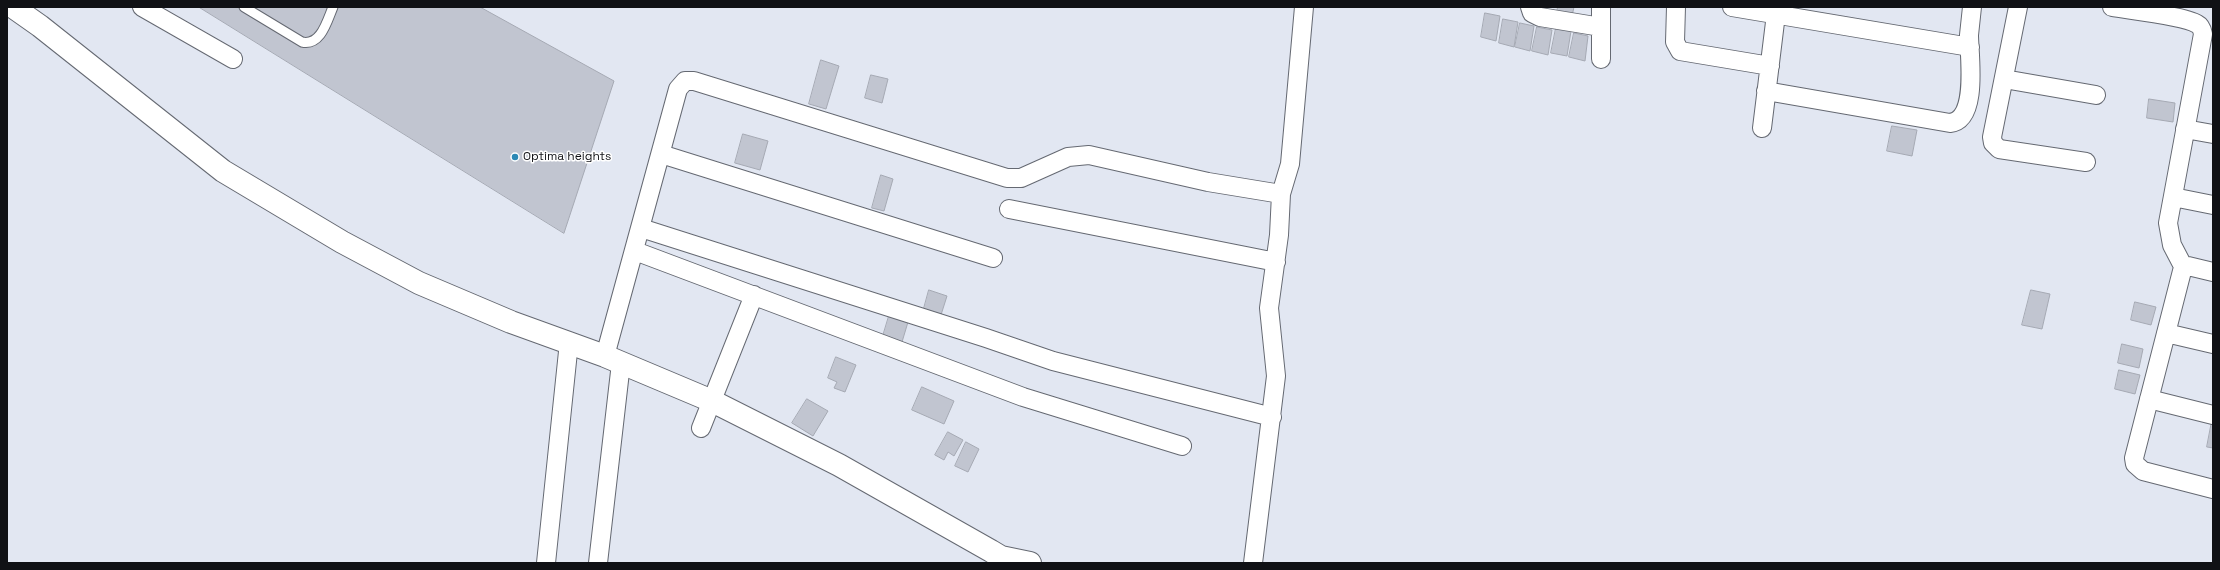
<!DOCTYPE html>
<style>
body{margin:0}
#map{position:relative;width:2220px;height:570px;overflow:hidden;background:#e2e7f2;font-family:"Space Grotesk",sans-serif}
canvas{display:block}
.frame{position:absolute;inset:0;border:8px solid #101115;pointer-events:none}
</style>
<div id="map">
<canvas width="2220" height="570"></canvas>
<div class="frame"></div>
</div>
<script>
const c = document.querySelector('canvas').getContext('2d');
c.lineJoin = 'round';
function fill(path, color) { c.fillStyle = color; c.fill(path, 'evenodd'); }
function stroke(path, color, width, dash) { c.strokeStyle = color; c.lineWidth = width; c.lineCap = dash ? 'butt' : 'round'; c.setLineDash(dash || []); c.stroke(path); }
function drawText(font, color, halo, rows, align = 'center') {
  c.font = font + ' "Space Grotesk",sans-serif'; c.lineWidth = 3; c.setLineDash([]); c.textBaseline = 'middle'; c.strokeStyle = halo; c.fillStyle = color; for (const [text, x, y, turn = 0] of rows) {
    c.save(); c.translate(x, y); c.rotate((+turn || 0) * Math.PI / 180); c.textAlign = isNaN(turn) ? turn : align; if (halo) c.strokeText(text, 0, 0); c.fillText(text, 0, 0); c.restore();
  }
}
const building = new Path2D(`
 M199,7H480L614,81L564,233Z
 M1558,7H1574L1572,16L1557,12Z
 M1485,13L1500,16L1496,41L1481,37Z
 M1503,19L1518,22L1514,47L1499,43Z
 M1520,23L1534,26L1530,51L1515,47Z
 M1537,27L1552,30L1548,55L1532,51Z
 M1556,28L1571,31L1567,56L1551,53Z
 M1574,33L1588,36L1585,61L1569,57Z
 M821,60L839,66L826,109L809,104Z
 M871,75L888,79L882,103L865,98Z
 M2149,99L2175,103L2173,122L2147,118Z
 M1892,126L1917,130L1912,156L1887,151Z
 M743,134L768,141L760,170L735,163Z
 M881,175L893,179L884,211L872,208Z
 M929,290L947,296L940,318L923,312Z
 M2031,290L2050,294L2042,329L2022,325Z
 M2135,302L2156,307L2151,325L2131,320Z
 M889,316L908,322L902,342L883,336Z
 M2122,344L2143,349L2139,368L2118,363Z
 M836,357L856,365L845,392L834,388L837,382L828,378Z
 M2119,370L2140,375L2135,394L2115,389Z
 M922,387L954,401L944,424L912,410Z
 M807,399L828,411L813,436L792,423Z
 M2212,421H2213V448L2207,447Z
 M948,432L963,440L954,456L948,452L944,460L935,455Z
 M966,442L979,449L968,472L955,466Z`);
const lane = new Path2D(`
 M244,7L302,42C321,46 327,21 333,7`);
const street = new Path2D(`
 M142,7L233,59
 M1530,7L1532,13L1540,17L1601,27
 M1601,7V59
 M1676,7L1675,42L1680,51L1770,66
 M1732,7L1970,47
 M2018,7L1992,137L1993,143L1999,149L2086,162
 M2112,7C2129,10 2185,16 2197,24C2201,26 2202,29 2203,34L2168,223L2172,245L2184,268
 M2004,79L2096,95
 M1766,91L1950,123C1979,120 1969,54 1969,35C1970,26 1971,16 1972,7
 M1762,128L1776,14
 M2185,129L2213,134
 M661,154L993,258
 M2173,197L2213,205
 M1009,209L1276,262
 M641,228L986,338L1053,361L1272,417
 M635,251L1023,397L1182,446
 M2213,272L2188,266L2182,271L2134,458L2135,464L2143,471L2213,489
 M2166,333L2213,344
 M605,356L678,89L685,81H694L1007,178H1021L1068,157L1089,155L1208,182L1281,194
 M2149,399L2213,415
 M701,428L754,295
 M546,563L569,342
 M598,563L621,363
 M1253,563L1276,376L1269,308L1279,235L1281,194L1290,164L1304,7`);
const secondary = new Path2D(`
 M13,7L40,26L223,171L342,242L419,283L511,322L605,356L712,401L839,465L991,551L1001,557L1030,563`);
const markers = [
 [515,157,4,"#2c89b5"]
];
const poiNames = [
 ["Optima heights",523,157]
];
fill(building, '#c1c5d0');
stroke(building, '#a5a9b3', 1);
stroke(lane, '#656972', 11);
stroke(street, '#656972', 20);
stroke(secondary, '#656972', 24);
stroke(lane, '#fff', 9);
stroke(street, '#fff', 18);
stroke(secondary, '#fff', 22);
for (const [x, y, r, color] of markers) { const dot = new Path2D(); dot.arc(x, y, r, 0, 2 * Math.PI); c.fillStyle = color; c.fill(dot); stroke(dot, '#fff', 1.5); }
drawText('12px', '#101115', '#fff', poiNames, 'left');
</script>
